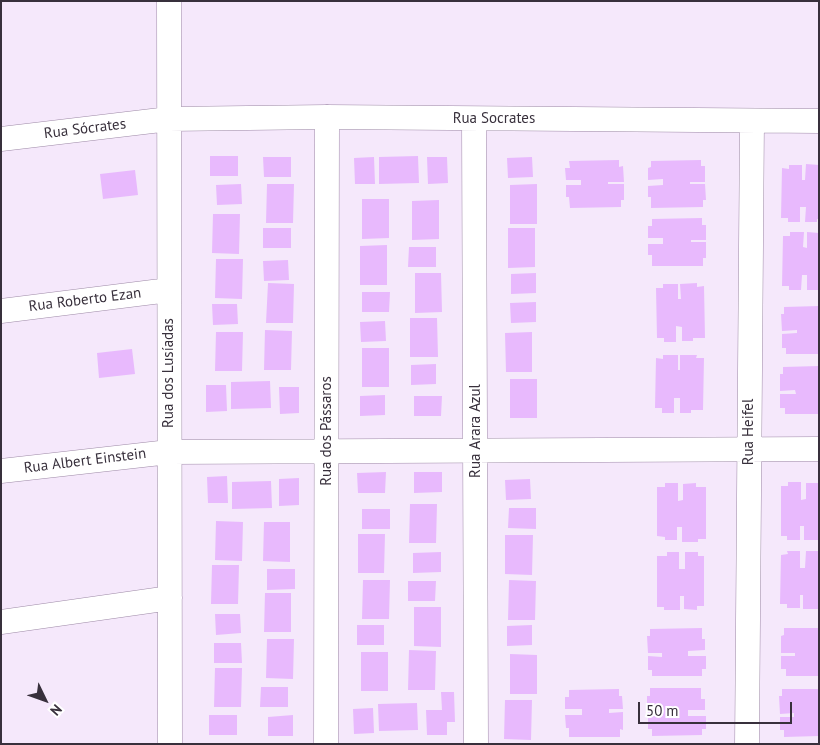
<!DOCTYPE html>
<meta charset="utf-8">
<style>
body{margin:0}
#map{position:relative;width:820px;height:745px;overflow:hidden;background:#f5e8fb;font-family:"PT Sans",sans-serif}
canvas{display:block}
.frame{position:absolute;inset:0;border:2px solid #38303c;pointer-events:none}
.north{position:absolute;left:20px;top:675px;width:50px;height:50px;-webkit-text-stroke:4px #fff;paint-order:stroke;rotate:132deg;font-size:14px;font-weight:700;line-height:20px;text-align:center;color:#38303c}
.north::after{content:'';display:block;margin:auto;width:18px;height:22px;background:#38303c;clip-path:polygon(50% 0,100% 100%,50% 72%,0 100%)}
.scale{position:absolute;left:638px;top:702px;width:154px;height:22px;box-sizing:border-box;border:2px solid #38303c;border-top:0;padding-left:6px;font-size:15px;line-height:18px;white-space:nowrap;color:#38303c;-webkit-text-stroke:4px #fff;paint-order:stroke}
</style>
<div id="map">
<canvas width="820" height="745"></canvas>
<div class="frame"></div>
<div class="north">N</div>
<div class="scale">50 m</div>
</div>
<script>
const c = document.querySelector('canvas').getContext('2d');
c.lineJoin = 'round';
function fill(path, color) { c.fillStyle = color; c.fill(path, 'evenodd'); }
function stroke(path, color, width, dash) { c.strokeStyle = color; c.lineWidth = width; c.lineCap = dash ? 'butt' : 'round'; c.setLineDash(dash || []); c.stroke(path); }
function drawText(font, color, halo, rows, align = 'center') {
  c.font = font + ' "PT Sans",sans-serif'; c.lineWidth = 4; c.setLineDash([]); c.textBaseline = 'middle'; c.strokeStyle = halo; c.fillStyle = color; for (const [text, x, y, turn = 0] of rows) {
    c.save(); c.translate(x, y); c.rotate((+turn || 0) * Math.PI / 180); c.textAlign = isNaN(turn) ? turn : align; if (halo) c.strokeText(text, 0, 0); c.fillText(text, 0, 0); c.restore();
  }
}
const building = new Path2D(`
 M210,156H238V176H210Z
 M418,156L419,183L379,184V157Z
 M263,157H291V177H264Z
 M374,157L375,184H355L354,158Z
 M427,157H447L448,183L428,184Z
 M532,157L533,177L508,178L507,158Z
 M619,160V167L623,166L624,182H608V184H624V200H621V207L570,208L569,197H566V185H581V180H566L565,168H570L569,161Z
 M701,160V166H705V182H690V184H705L706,200H703V207L651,208V197H648V186L663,185V179L648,180V168L651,167V161Z
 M806,164L819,165V219H817V222H805L806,207H800V222H788V218H781L782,168L789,169V165H802V180H805Z
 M135,170L138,195L103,199L100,174Z
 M241,184L242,204L217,205L216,185Z
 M267,184H294L293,223H266Z
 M537,184V224H510V185Z
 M362,199H389V238L362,239Z
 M439,200V239L412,240V201Z
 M213,214H240L239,254L212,253Z
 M702,218V225H706V240H691V242H706V258H703V266H652V255H648V244H663V238H648V226H652V219Z
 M263,228H291V248H263Z
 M508,228H535V267L508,268Z
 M790,232H804L803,247L807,248V232L819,233L818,290H807V275H802L801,290H789V286H782L783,236H790Z
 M387,245V285H360V246Z
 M409,247H436V267H408Z
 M216,259H243L242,299L215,298Z
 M288,260L289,280L264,281L263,261Z
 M415,273H441L442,312L415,313Z
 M536,273V293L511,294V274Z
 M268,283L294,284L293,323H266Z
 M697,283V287L704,286L705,338H693V341H682V327L676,326V342H664V338H657L656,288H663V284H678V299H681L680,284Z
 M362,292H390L389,312H362Z
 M536,302V322L511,323L510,303Z
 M212,304H237L238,324L213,325Z
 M819,306V354H786V348H782V334L797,333V330L782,331L781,314H784V307Z
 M410,318H437L438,357H410Z
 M385,321L386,341L361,342L360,322Z
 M265,330L292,331L291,370H264Z
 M216,332H243L242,371H215Z
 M532,332V372H506L505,333Z
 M362,348H389V387H362Z
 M132,349L135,374L99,378L97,353Z
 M663,355H678V370H680V355H697L696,358H704L703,410H691V413H680V398H674V413H662V408H655L656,358L663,359Z
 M436,364V384L411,385V365Z
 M819,366V414H785V408H780V394H796L795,390L780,391V374H783V367Z
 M510,379H537V418H510Z
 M270,381L271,408L231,409V382Z
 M206,385H226L227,411L206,412Z
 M279,387H299V413L280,414Z
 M385,395V415L360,416V396Z
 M414,396H442L441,416H414Z
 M386,472L385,493H358L357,473Z
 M414,472H442V492L414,493Z
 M227,476L228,503H208L207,477Z
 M299,478V505L279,506V479Z
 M530,479L531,499L506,500L505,480Z
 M271,481L272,508L232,509V482Z
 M788,482H801V500L806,499V483H819V540H804V526H800V540H787V536H781V486H788Z
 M665,483H678V501L683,500V484L696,483V487H706V539H698V542H682V527H677V540H665V537L657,536V487H665Z
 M410,504H437L436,543H409Z
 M509,508H536V529L508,528Z
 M362,509H390V529H362Z
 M216,521L243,522L242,561L215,560Z
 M264,522H290V562L263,561Z
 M358,534H385L384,573H358Z
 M505,535H533L532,575L505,574Z
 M787,551H800V568H805L806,551H819V609H803V595H800V608H787V604H780L781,555L788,554Z
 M441,552V572L413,573V553Z
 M667,552H679V569H685V552H698V556H704V606H697V610L684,609V596H680V610H664V607H657V556H667Z
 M212,565H239L238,604H211Z
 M267,569H295V589L267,590Z
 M363,580H390L389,619H362Z
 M509,580L536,581L535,620H508Z
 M408,581H436L435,601H408Z
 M265,593H291V632H264Z
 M414,607H441V647L414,646Z
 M215,614H240L241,633L216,635Z
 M357,625H384V645H357Z
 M532,625V645L507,646V626Z
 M702,628V639H705V650L688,651V656H706V669H702V676H652V670H648V656L662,657V653H648L647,636H650V629Z
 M784,628H819V676H786V669H781V656H795V653H781V636L784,635Z
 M267,639H294L293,679L266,678Z
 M214,643H241L242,663H214Z
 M409,650L436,651L435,690H408Z
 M361,652H388V691H361Z
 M510,654L537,655V694H510Z
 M215,668H242L241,707H214Z
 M261,687H288V707H260Z
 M650,688H701V699H705V710H688V716H706V729H702V735L652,736V729H648V716H661V713H647V696H650Z
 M619,689V696H622L623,709H609V713L623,712V730L620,729V737H569V728H566L565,715H582V709H565V697H569V690Z
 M782,689H819V736L784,737V730H780V717H794V713L780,714L779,696H782Z
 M441,692H454L455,722H447V735H427L426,710H442Z
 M505,700H532L531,740L504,739Z
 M417,703L418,730L379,731L378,704Z
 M373,708L374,733L354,734L353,709Z
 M209,715H237V735H209Z
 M293,715V736H268V717Z`);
const minor = new Path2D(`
 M169,1L170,744
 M474,119L476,744
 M1,139L169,119L327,117L819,121
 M1,311L169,290
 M1,471L169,452L819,449
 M1,622L170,598
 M326,744L327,117
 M747,744L752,121`);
const streetNames = [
 ["Rua Socrates",494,119],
 ["Rua Sócrates",85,129,-7],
 ["Rua Roberto Ezan",85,300,-7],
 ["Rua dos Lusíadas",169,373,-90],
 ["Rua dos Pássaros",327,431,-90],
 ["Rua Arara Azul",476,431,-90],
 ["Rua Heifel",749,432,-90],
 ["Rua Albert Einstein",85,461,-7]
];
fill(building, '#e8b9fd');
stroke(minor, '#9d89a6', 25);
stroke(minor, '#fff', 24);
drawText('15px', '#38303c', '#fff', streetNames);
</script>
